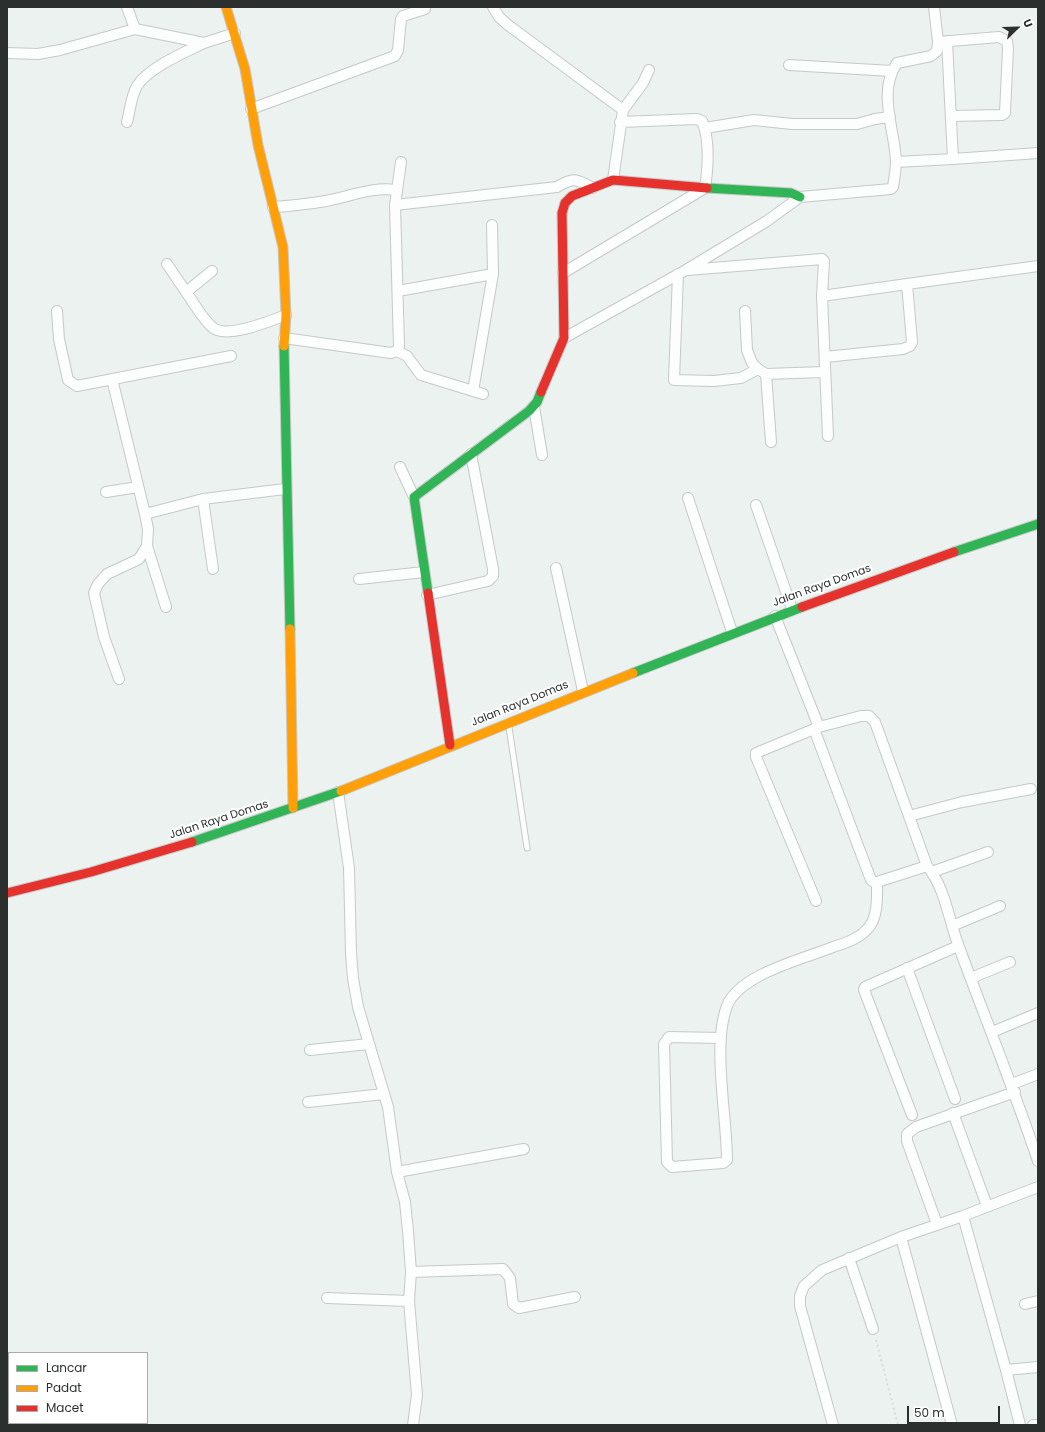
<!DOCTYPE html>
<style>
body{margin:0}
#map{position:relative;width:1045px;height:1432px;overflow:hidden;background:#ecf2f0;font-family:Poppins,sans-serif}
canvas{display:block}
.frame{position:absolute;inset:0;border:8px solid #2b302e;pointer-events:none}
.legend{position:absolute;left:8px;top:1352px;width:140px;height:72px;box-sizing:border-box;background:#fff;border:1px solid #aaacab;margin:0;padding:5px 7px;list-style:none;font-size:12px;color:#2b302e}
.legend li{display:flex;align-items:center;gap:8px;height:20px}
.legend b{width:20px;border:1px solid #aaacab}
.north{position:absolute;left:997px;top:8px;width:40px;height:40px;-webkit-text-stroke:3px #fff;paint-order:stroke;rotate:67deg;font-size:11px;font-weight:700;line-height:16px;text-align:center;color:#2b302e}
.north::after{content:'';display:block;margin:auto;width:14px;height:18px;background:#2b302e;clip-path:polygon(50% 0,100% 100%,50% 72%,0 100%)}
.scale{position:absolute;left:907px;top:1406px;width:93px;height:18px;box-sizing:border-box;border:2px solid #2b302e;border-top:0;padding-left:5px;font-size:12px;line-height:14px;white-space:nowrap;color:#2b302e;-webkit-text-stroke:3px #fff;paint-order:stroke}
</style>
<div id="map">
<canvas width="1045" height="1432"></canvas>
<div class="frame"></div>
<ul class="legend">
<li><b style="height:5px;background:#30b455"></b>Lancar</li>
<li><b style="height:5px;background:#ff9f0a"></b>Padat</li>
<li><b style="height:5px;background:#e5322d"></b>Macet</li>
</ul>
<div class="north">U</div>
<div class="scale">50 m</div>
</div>
<script>
const c = document.querySelector('canvas').getContext('2d');
c.lineJoin = 'round';
function stroke(path, color, width, dash) { c.strokeStyle = color; c.lineWidth = width; c.lineCap = dash ? 'butt' : 'round'; c.setLineDash(dash || []); c.stroke(path); }
function drawText(font, color, halo, rows, align = 'center') {
  c.font = font + ' Poppins,sans-serif'; c.lineWidth = 4; c.setLineDash([]); c.textBaseline = 'middle'; c.strokeStyle = halo; c.fillStyle = color; for (const [text, x, y, turn = 0] of rows) {
    c.save(); c.translate(x, y); c.rotate((+turn || 0) * Math.PI / 180); c.textAlign = isNaN(turn) ? turn : align; if (halo) c.strokeText(text, 0, 0); c.fillText(text, 0, 0); c.restore();
  }
}
const path = new Path2D(`
 M876,1340L898,1425`);
const lane = new Path2D(`
 M509,727L527,848`);
const street = new Path2D(`
 M127,7L135,29
 M493,7L499,17L508,25L623,110
 M938,42L999,37L1007,41L1008,48L1005,113L1002,115L951,116
 M7,53L38,54L60,50L135,29L204,43L235,33
 M789,65L892,71
 M251,109L395,56L398,50L401,19L403,16L425,9
 M127,122C130,111 131,96 137,86C148,68 185,52 204,43
 M705,128L754,120L792,124H857L875,119L890,117
 M953,159L1038,153
 M896,162L953,159L947,41
 M613,180L623,110L643,83L649,70
 M395,205L557,187C574,177 576,179 593,188
 M273,207C291,206 308,204 326,201C348,197 374,186 396,190
 M167,264L186,292
 M688,270L822,259L824,261L822,296L828,436
 M212,271L186,292C194,303 202,318 212,327C226,340 270,321 286,315
 M563,273L705,188C708,168 710,140 702,121L697,119L620,122
 M678,274L674,380L714,381L741,378L758,369
 M398,291L493,274
 M822,296L907,284
 M57,311L59,339L68,380L77,386L231,356
 M745,311L747,350L752,363L758,369L766,374L824,372
 M284,338L391,353L397,351L399,346L395,205L401,162
 M564,338L686,270L767,221L800,197L891,189L893,187C894,179 896,170 896,162C895,130 877,92 897,63L931,56L937,51L938,42L934,7
 M397,351L407,356L421,375L483,394
 M825,357L903,349L910,346L912,342L907,284L1038,266
 M766,374L771,442
 M112,379L145,514
 M473,391L493,274L492,225
 M534,407L542,455
 M400,467L414,497
 M106,492L138,487
 M688,498L732,632
 M203,499L213,569
 M756,505L792,609
 M556,568L583,691
 M359,579L424,572
 M427,595L488,581L493,576V569L471,454
 M166,607L147,546L148,529L145,514L203,499L285,489
 M775,616L819,727
 M119,679L104,637L94,593L98,584L107,574L139,559L147,546
 M814,729L871,880L874,882H877L927,866
 M338,792L349,868L351,953L353,978L358,1007L388,1107L397,1172L405,1202L408,1231L411,1272L409,1301L417,1395L413,1425
 M909,816L962,802L1031,789
 M932,872L988,852
 M816,901L756,757V753L819,727L861,716H869L875,722L927,866C945,887 949,921 959,947C985,1018 1014,1089 1038,1161
 M952,926L1000,906
 M907,968L955,1099
 M971,978L1010,962
 M992,1032L1038,1013
 M721,1038L669,1037L664,1044L667,1162L672,1167L723,1163L727,1160C727,1117 712,1045 727,1006C739,974 804,959 833,947C846,943 861,938 870,926C878,914 877,897 877,882
 M310,1050L369,1044
 M1012,1084L1038,1074
 M308,1102L384,1094
 M953,1113L987,1206
 M912,1115L864,990L865,987L958,946
 M397,1172L524,1149
 M963,1216L1006,1370L1020,1425
 M937,1224L907,1141V1134L916,1127L1015,1092
 M901,1237L952,1425
 M849,1258L873,1329
 M411,1272L503,1269L510,1278L513,1304L519,1308L575,1297
 M327,1298L409,1301
 M1025,1304L1038,1301
 M1006,1370L1038,1367
 M833,1425L800,1306V1296L804,1286L822,1270L901,1237L963,1216L1038,1187
 M1033,1425H1038`);
const fast = new Path2D(`
 M707,188L791,193L800,197
 M284,346L290,629
 M954,552L1038,524
 M428,593L414,497L529,411L537,402L541,392
 M633,673L802,607
 M192,842L341,791`);
const slow = new Path2D(`
 M226,7L245,69L258,145L283,247L286,315L284,346
 M290,629L293,808
 M341,791L633,673`);
const jam = new Path2D(`
 M541,392L564,338L562,213L565,203L572,196L613,180L707,188
 M428,593L450,745
 M802,607L954,552
 M7,893L91,872L192,842`);
const streetNames = [
 ["Jalan Raya Domas",822,586,-20],
 ["Jalan Raya Domas",520,704,-22],
 ["Jalan Raya Domas",219,820,-18]
];
stroke(lane, '#c5c9c8', 7);
stroke(street, '#c5c9c8', 12);
stroke(fast, '#c5c9c8', 11);
stroke(slow, '#c5c9c8', 11);
stroke(jam, '#c5c9c8', 11);
stroke(path, '#d8dad9', 2, [2, 3]);
stroke(lane, '#fcfdfd', 5);
stroke(street, '#fcfdfd', 10);
stroke(fast, '#30b455', 9);
stroke(slow, '#ff9f0a', 9);
stroke(jam, '#e5322d', 9);
drawText('11px', '#2b302e', '#fff', streetNames);
</script>
